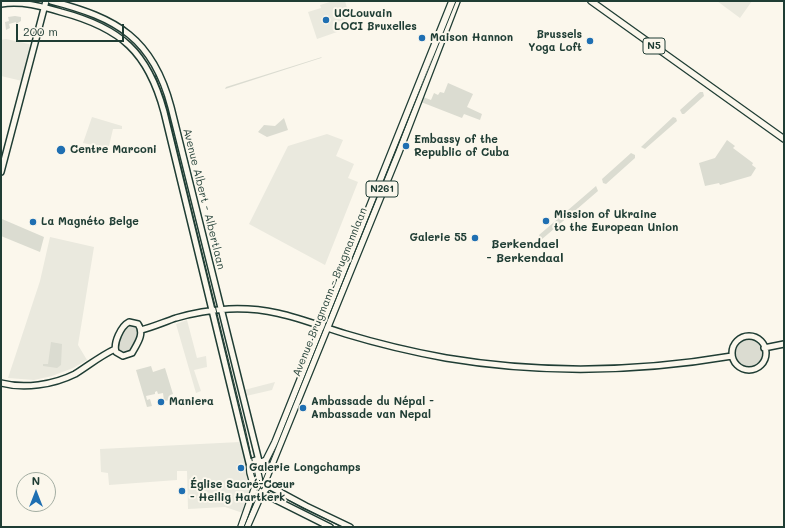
<!DOCTYPE html>
<meta charset="utf-8">
<style>
body{margin:0}
#map{position:relative;width:785px;height:528px;overflow:hidden;background:#fbf7ec;font-family:Mali,sans-serif}
canvas{display:block}
.frame{position:absolute;inset:0;border:2px solid #1f3d34;pointer-events:none}
.north{position:absolute;left:16px;top:472px;width:40px;height:40px;box-sizing:border-box;background:#fbf7ec;border:1px solid #a3ada2;border-radius:50%;rotate:0deg;font-size:11px;font-weight:700;line-height:16px;text-align:center;color:#1f3d34}
.north::after{content:'';display:block;margin:auto;width:14px;height:18px;background:#1f6fb2;clip-path:polygon(50% 0,100% 100%,50% 72%,0 100%)}
.scale{position:absolute;left:16px;top:24px;width:108px;height:18px;box-sizing:border-box;border:2px solid #1f3d34;border-top:0;padding-left:5px;font-size:12px;line-height:14px;white-space:nowrap;color:#1f3d34;-webkit-text-stroke:3px #fbf7ec;paint-order:stroke}
</style>
<div id="map">
<canvas width="785" height="528"></canvas>
<div class="frame"></div>
<div class="north">N</div>
<div class="scale">200 m</div>
</div>
<script>
const c = document.querySelector('canvas').getContext('2d');
c.lineJoin = 'round';
function fill(path, color) { c.fillStyle = color; c.fill(path, 'evenodd'); }
function stroke(path, color, width, dash) { c.strokeStyle = color; c.lineWidth = width; c.lineCap = dash ? 'butt' : 'round'; c.setLineDash(dash || []); c.stroke(path); }
function drawText(font, color, halo, rows, align = 'center') {
  c.font = font + ' Mali,sans-serif'; c.lineWidth = 4; c.setLineDash([]); c.textBaseline = 'middle'; c.strokeStyle = halo; c.fillStyle = color; for (const [text, x, y, turn = 0] of rows) {
    c.save(); c.translate(x, y); c.rotate((+turn || 0) * Math.PI / 180); c.textAlign = isNaN(turn) ? turn : align; if (halo) c.strokeText(text, 0, 0); c.fillText(text, 0, 0); c.restore();
  }
}
const built = new Path2D(`
 M333,1H345L350,18L334,23L337,32L317,39L308,12L321,8L320,5Z
 M717,1H752L740,18Z
 M6,39L29,44L31,47L22,81L1,76V40Z
 M92,117L122,126V129H113L109,146L103,147L83,143Z
 M327,134L343,140L336,156L354,164L348,178L358,182L325,265L249,224L288,146Z
 M50,237L94,247L78,345L87,360L73,368L52,376L34,380L8,378L40,281Z
 M187,320L197,358L206,356L207,367L194,370L201,391L196,393L176,324Z
 M275,382L272,390L246,396L244,390Z
 M240,442L253,489L243,513L225,507L188,509L187,471H177V480L109,485L108,473L101,472L100,449Z`);
const green = new Path2D(`
 M15,16L21,17V21L16,24V22L9,24L10,28L6,30L5,22L9,21L8,17L15,16V18Z
 M322,57L321,58L225,89L226,87Z
 M448,83L473,94L467,107L482,114L480,120L464,114L462,118L421,102L423,97L431,100L434,93L438,95L440,92L444,93Z
 M700,92H703L704,96L684,114H682L680,110Z
 M673,117L676,118L677,121L645,149L641,147Z
 M284,118L288,130L267,137L258,132L264,125L275,126Z
 M727,140L735,146L733,148L753,163L752,165L756,168L751,176L720,185L719,183L705,186L699,163L715,158Z
 M631,153L635,155V158L606,184L603,183L602,179Z
 M596,186L598,191L541,240L539,235Z
 M2,219L44,237L40,252L1,236Z
 M132,324L137,327L139,331L131,350L124,354L118,350C118,341 122,327 132,324Z
 M736 353a13 13 0 1 1 26 0a13 13 0 1 1-26 0Z
 M51,342L62,344L61,365L57,368L43,366V364H48Z
 M151,366L153,372L165,368L173,394L170,395L171,400L164,401L163,393L158,394L157,391L155,392V394L146,396L147,400L150,399L152,406L147,407L136,370Z`);
const secondary = new Path2D(`
 M51,1C117,18 153,38 171,107L259,461
 M1,4C22,1 41,6 61,12C121,28 148,52 164,112L249,463
 M1,172L46,1
 M129,322L138,324C145,334 137,344 132,353L123,356L116,352C113,343 121,326 129,322Z
 M141,330C153,327 164,322 176,318C193,313 211,310 229,309C275,307 304,321 346,334C379,344 413,352 446,358C541,374 638,372 732,356
 M732 353a17 17 0 1 1 34 0a17 17 0 1 1-34 0Z
 M764,348L784,344
 M1,383C24,389 53,385 75,374C88,366 100,356 115,349
 M267,485L306,506L350,527
 M262,493L330,527`);
const primary = new Path2D(`
 M591,1L784,139
 M256,460C264,463 267,479 267,488L262,493C253,489 248,471 250,462Z
 M259,461L262,462L266,460L275,442L452,1
 M266,479L399,152L457,1
 M241,527L255,487
 M247,527L262,493`);
const tram = new Path2D(`
 M155,75L165,101L245,428L256,478L257,490
 M259,480L270,491L342,527
 M244,527L456,1`);
const markers = [
 [326,20,4,"#1f6fb2"],
 [422,38,4,"#1f6fb2"],
 [590,41,4,"#1f6fb2"],
 [406,146,4,"#1f6fb2"],
 [61,150,5,"#1f6fb2"],
 [546,221,4,"#1f6fb2"],
 [33,222,4,"#1f6fb2"],
 [475,238,4,"#1f6fb2"],
 [161,402,4,"#1f6fb2"],
 [303,408,4,"#1f6fb2"],
 [241,468,4,"#1f6fb2"],
 [182,491,4,"#1f6fb2"]
];
const shields = [
 [654,46,22],
 [382,189,32]
];
const shieldNames = [
 ["N5",654,46],
 ["N261",382,189]
];
const poiNames = [
 ["UCLouvain",334,14],
 ["LOCI Bruxelles",334,27],
 ["Brussels",582,35,"right"],
 ["Yoga Loft",582,48,"right"],
 ["Maison Hannon",430,38],
 ["Embassy of the",414,140],
 ["Republic of Cuba",414,153],
 ["Centre Marconi",70,150],
 ["Mission of Ukraine",554,215],
 ["to the European Union",554,228],
 ["La Magnéto Belge",41,222],
 ["Galerie 55",467,238,"right"],
 ["Maniera",169,402],
 ["Ambassade du Népal -",311,402],
 ["Ambassade van Nepal",311,415],
 ["Galerie Longchamps",249,468],
 ["Église Sacré-Cœur",190,485],
 ["- Heilig Hartkerk",190,498]
];
const streetNames = [
 ["Avenue Albert - Albertlaan",204,199,76],
 ["Avenue Brugmann - Brugmannlaan",330,292,-68]
];
const neighbourhoodNames = [
 ["Berkendael",525,244],
 ["- Berkendaal",525,258]
];
fill(built, '#eae9de');
fill(green, '#dbdcd1');
stroke(secondary, '#1f3d34', 8);
stroke(primary, '#1f3d34', 8);
stroke(secondary, '#fbf7ec', 5);
stroke(primary, '#fbf7ec', 5.5);
stroke(tram, '#1f3d34', 1);
for (const [x, y, r, color] of markers) { const dot = new Path2D(); dot.arc(x, y, r, 0, 2 * Math.PI); c.fillStyle = color; c.fill(dot); stroke(dot, '#fbf7ec', 1.5); }
for (const [x, y, w] of shields) { const box = new Path2D(); box.roundRect(x - w / 2, y - 8, w, 16, 3); c.fillStyle = '#fbf7ec'; c.fill(box); stroke(box, '#1f3d34', 1); }
drawText('bold 10px', '#1f3d34', null, shieldNames);
drawText('bold 11px', '#1f3d34', '#fbf7ec', poiNames, 'left');
drawText('11px', '#1f3d34', '#fbf7ec', streetNames);
drawText('bold 12px', '#1f3d34', '#fbf7ec', neighbourhoodNames);
</script>
